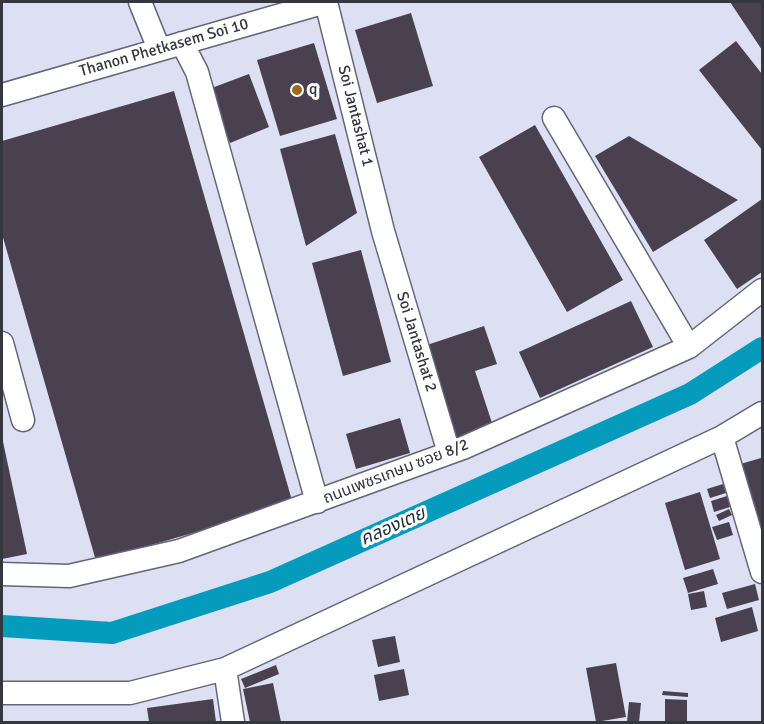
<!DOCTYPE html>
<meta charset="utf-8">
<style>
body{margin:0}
#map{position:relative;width:764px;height:724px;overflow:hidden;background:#dddff3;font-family:Signika,sans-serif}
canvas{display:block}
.frame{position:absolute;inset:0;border:3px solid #36363e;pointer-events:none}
</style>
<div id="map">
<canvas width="764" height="724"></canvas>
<div class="frame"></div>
</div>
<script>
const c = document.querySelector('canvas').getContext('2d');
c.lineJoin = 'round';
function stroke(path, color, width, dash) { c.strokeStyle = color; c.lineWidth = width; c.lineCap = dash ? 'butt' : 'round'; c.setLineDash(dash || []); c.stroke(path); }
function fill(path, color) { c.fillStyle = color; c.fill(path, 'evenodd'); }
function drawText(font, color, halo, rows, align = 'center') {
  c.font = font + ' Signika,"Noto Sans Thai",sans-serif'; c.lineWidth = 6; c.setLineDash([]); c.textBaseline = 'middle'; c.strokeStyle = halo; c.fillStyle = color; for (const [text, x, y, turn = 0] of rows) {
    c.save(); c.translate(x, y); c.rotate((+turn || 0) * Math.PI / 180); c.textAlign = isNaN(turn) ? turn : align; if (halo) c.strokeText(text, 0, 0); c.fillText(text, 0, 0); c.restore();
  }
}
const canal = new Path2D(`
 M2,626L112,633L270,582L690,394L762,348`);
const building = new Path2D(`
 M730,2H762V50Z
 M411,13L433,86L377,103L355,30Z
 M736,41L762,74V150L699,70Z
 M314,43L337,119L280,136L257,60Z
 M249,74L269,127L230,143L209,89Z
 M174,91L293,504L96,561L2,234V141Z
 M535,125L623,280L567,312L479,157Z
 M335,134L357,213L306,246L280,149Z
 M629,136L738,200L653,252L595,156Z
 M762,199V272L737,289L704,240Z
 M361,250L391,362L343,376L312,263Z
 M631,301L653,347L540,398L519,352Z
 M484,326L497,364L475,371L493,426L455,439L424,346Z
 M400,418L410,453L356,469L346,434Z
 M2,437L27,554L2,559Z
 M761,458L762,525L755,528L737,465Z
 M723,484L726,493L710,498L707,489Z
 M700,492L720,559L685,570L665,503Z
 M727,496L730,507L714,512L711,501Z
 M729,509L732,515L719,521L716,515Z
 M729,522L733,535L717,540L712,527Z
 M713,569L718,584L688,593L683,578Z
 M755,584L759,600L727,609L722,593Z
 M704,591L707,607L691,610L688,594Z
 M752,607L758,631L721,642L715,618Z
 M395,636L400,662L378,667L372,640Z
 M616,663L626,717L596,722L586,668Z
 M276,665L279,674L245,688L241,679Z
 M404,669L409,695L379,701L374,675Z
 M273,683L281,722H250L243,689Z
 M663,691L688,693V697L662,695Z
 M213,699L216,722H149L147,708Z
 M665,699L687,700V722H665Z
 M629,702L641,703L639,722H627Z`);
const minor = new Path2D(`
 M140,2L159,49
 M326,2L383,231L449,453
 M182,43L197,72L317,502
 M2,95L326,2
 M554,118L689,347
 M2,343L23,420
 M722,437L762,572
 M2,574L69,576L179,551L463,448L689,347L762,290
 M225,669L233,722
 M2,693H130L225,669L722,437L762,413`);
const markers = [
 [297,90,6,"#9a691c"]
];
const streetNames = [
 ["Thanon Phetkasem Soi 10",164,48,-16],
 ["Soi Jantashat 1",355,116,76],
 ["Soi Jantashat 2",416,342,73],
 ["ถนนเพชรเกษม ซอย 8/2",396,472,-21]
];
const poiNames = [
 ["q",309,90]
];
const waterNames = [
 ["คลองเตย",393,527,-24]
];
stroke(canal, '#049bbd', 22);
fill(building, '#4a4150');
stroke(minor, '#646677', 25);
stroke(minor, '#fff', 22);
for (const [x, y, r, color] of markers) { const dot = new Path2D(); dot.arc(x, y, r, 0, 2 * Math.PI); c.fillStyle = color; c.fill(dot); stroke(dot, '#fff', 2); }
drawText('16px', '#36363e', '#fff', streetNames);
drawText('16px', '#36363e', '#fff', poiNames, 'left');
drawText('italic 18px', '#192e34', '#fff', waterNames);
</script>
